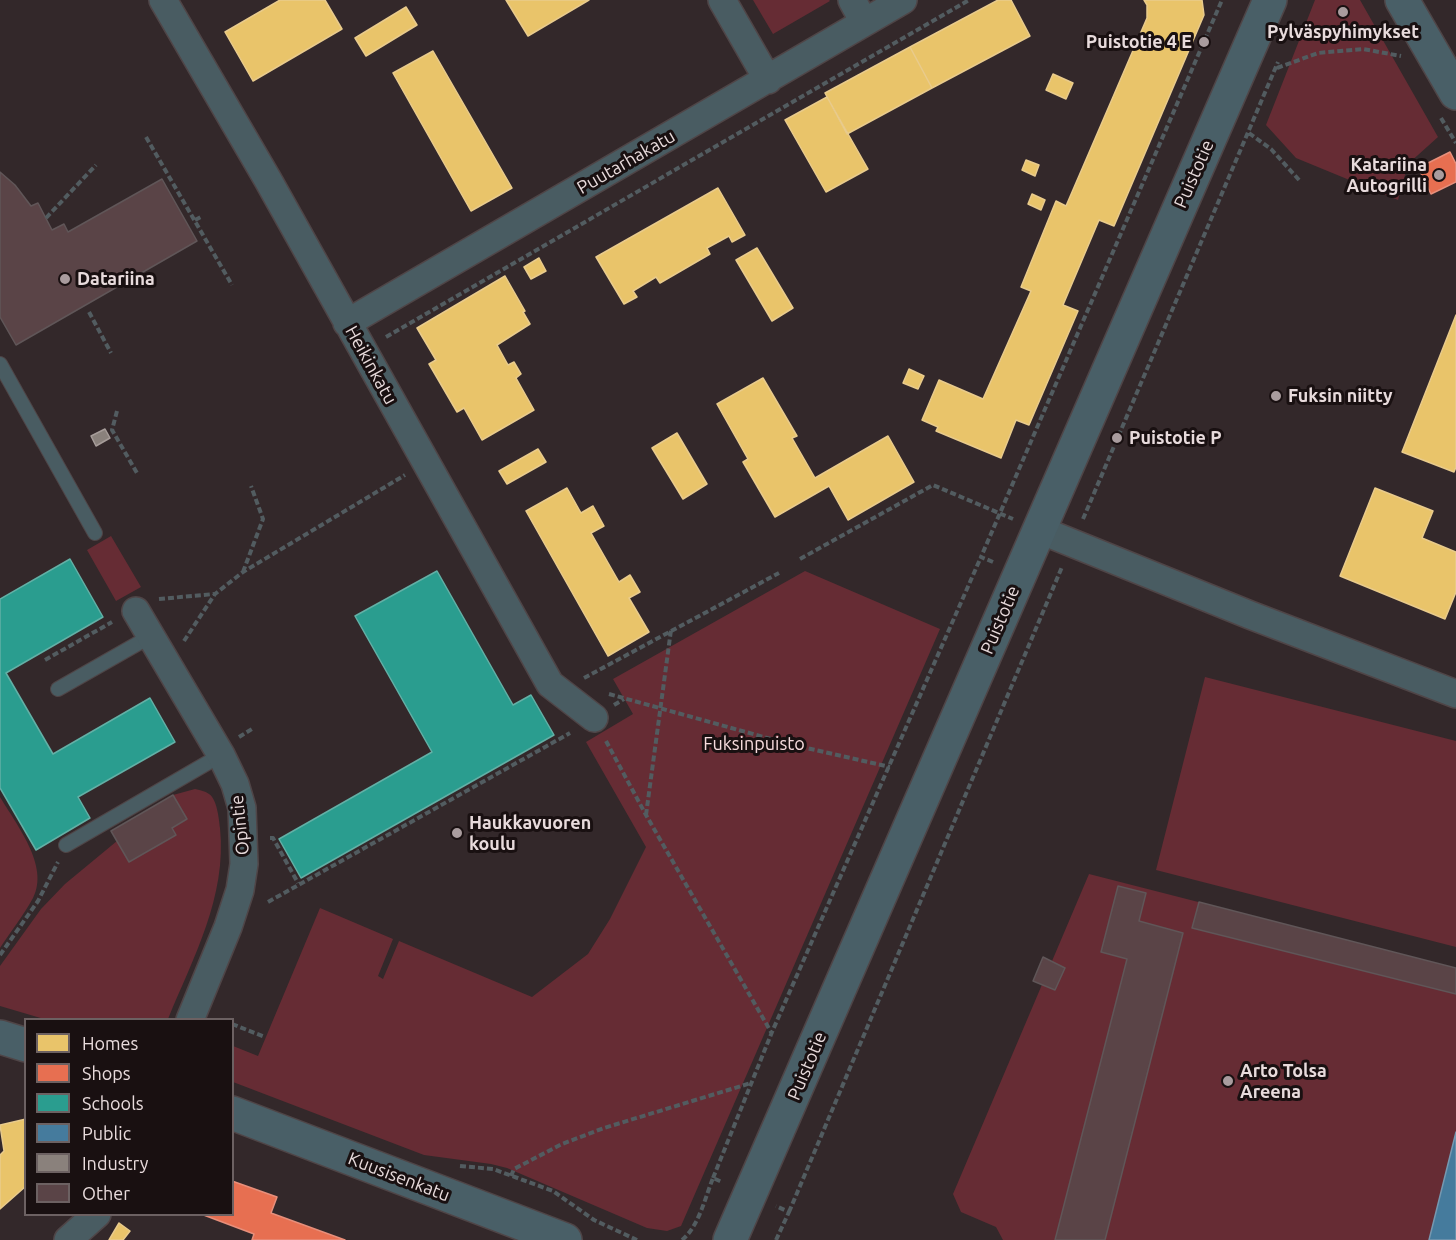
<!DOCTYPE html>
<meta charset="utf-8">
<style>
body{margin:0}
#map{position:relative;width:1456px;height:1240px;overflow:hidden;background:#33282a;font-family:Ubuntu,sans-serif}
canvas{display:block}
.legend{position:absolute;left:24px;top:1018px;width:210px;height:198px;box-sizing:border-box;background:#191011;border:2px solid #6c6162;margin:0;padding:8px 10px;list-style:none;font-size:18px;color:#e8dbdc}
.legend li{display:flex;align-items:center;gap:12px;height:30px}
.legend b{width:30px;border:2px solid #6c6162}
</style>
<div id="map">
<canvas width="1456" height="1240"></canvas>
<ul class="legend">
<li><b style="height:16px;background:#e9c46a"></b>Homes</li>
<li><b style="height:16px;background:#e76f51"></b>Shops</li>
<li><b style="height:16px;background:#2a9d8f"></b>Schools</li>
<li><b style="height:16px;background:#457b9d"></b>Public</li>
<li><b style="height:16px;background:#8a817c"></b>Industry</li>
<li><b style="height:16px;background:#5a4447"></b>Other</li>
</ul>
</div>
<script>
const c = document.querySelector('canvas').getContext('2d');
c.lineJoin = 'round';
function fill(path, color) { c.fillStyle = color; c.fill(path, 'evenodd'); }
function stroke(path, color, width, dash) { c.strokeStyle = color; c.lineWidth = width; c.lineCap = dash ? 'butt' : 'round'; c.setLineDash(dash || []); c.stroke(path); }
function drawText(font, color, halo, rows, align = 'center') {
  c.font = font + ' Ubuntu,sans-serif'; c.lineWidth = 6; c.setLineDash([]); c.textBaseline = 'middle'; c.strokeStyle = halo; c.fillStyle = color; for (const [text, x, y, turn = 0] of rows) {
    c.save(); c.translate(x, y); c.rotate((+turn || 0) * Math.PI / 180); c.textAlign = isNaN(turn) ? turn : align; if (halo) c.strokeText(text, 0, 0); c.fillText(text, 0, 0); c.restore();
  }
}
const green = new Path2D(`
 M753,0H829L830,1L773,34Z
 M1315,0H1360L1438,137L1408,164L1398,200L1296,158L1266,125Z
 M111,536L141,587L116,601L87,550Z
 M805,571L940,629L681,1226L667,1231L647,1228L507,1168L491,1164L424,1155L233,1082V1046L258,1056L320,908L393,939L378,976L383,979L399,941L532,997L588,954L610,919L646,847L586,742L633,714L613,679Z
 M1205,677L1456,741V947L1156,870Z
 M195,789C199,790 205,791 209,794C217,799 219,819 220,828C227,897 193,958 168,1019H44L0,1006V966L41,909L65,884L117,841L172,828L187,819L173,795Z
 M0,797C16,824 50,866 33,898C24,915 11,931 0,948Z
 M1089,874L1456,968V1240H1003L996,1227L961,1212L953,1194Z`);
const homes = new Path2D(`
 M280,0H325L342,29L253,81L225,32Z
 M506,0H589L528,36Z
 M998,0H1011L1030,36L932,88L910,47Z
 M1144,0H1202L1204,15L1114,226L1099,220L1063,305L1078,311L1029,425L1016,420L1001,458L936,431L938,427L922,420L939,380L983,399L1031,291L1021,287L1056,201L1066,206L1147,18V5Z
 M406,7L417,25L366,56L355,38Z
 M910,47L932,88L847,134L825,93Z
 M433,51L512,188L471,211L393,73Z
 M1053,74L1073,83L1066,99L1046,90Z
 M827,97L868,169L826,192L785,120Z
 M1026,160L1039,165L1035,176L1022,170Z
 M718,188L745,235L732,242L729,236L707,248L710,254L660,283L656,277L633,291L637,297L624,304L596,257Z
 M1032,194L1045,200L1041,210L1028,204Z
 M757,248L793,308L772,321L736,260Z
 M539,258L546,271L531,279L524,267Z
 M505,276L525,311L523,312L530,324L497,345L508,365L514,362L521,374L516,378L534,410L482,440L464,408L457,412L429,364L436,360L417,328Z
 M1456,315V467L1454,472L1402,452Z
 M909,369L924,376L918,389L903,383Z
 M763,378L797,436L792,438L815,478L888,436L914,482L848,520L829,486L775,517L743,462L748,459L717,404Z
 M677,433L707,484L683,499L652,448Z
 M538,449L546,462L507,484L499,471Z
 M567,488L581,513L593,506L604,526L591,533L619,582L630,575L640,592L629,598L649,632L608,656L526,511Z
 M1375,488L1433,511L1422,538L1456,552V592L1445,619L1340,576Z
 M26,1119V1186L0,1209V1155L4,1151L0,1125Z
 M119,1223L130,1231L123,1240H109Z`);
const shops = new Path2D(`
 M1450,152L1456,164V182L1431,194L1418,168Z
 M232,1181L277,1197L271,1213L345,1240H252L254,1234L201,1214H232Z`);
const schools = new Path2D(`
 M70,559L103,617L6,673L53,754L150,698L175,742L78,797L90,818L36,850L0,788V599Z
 M437,571L513,705L531,695L554,735L301,878L279,839L432,752L355,616Z`);
const public = new Path2D(`
 M1456,1132V1240H1429Z`);
const industry = new Path2D(`
 M105,429L110,438L96,446L91,436Z`);
const building = new Path2D(`
 M0,172L15,185L31,206L38,203L52,230L64,224L68,232L162,179L197,241L16,345L0,317Z
 M173,795L187,819L172,828L176,835L129,862L111,831Z
 M1118,886L1146,893L1139,921L1183,933L1105,1240H1055L1127,959L1101,952Z
 M1199,902L1456,968V994L1192,928Z
 M1043,957L1065,968L1055,990L1033,981Z`);
const path = new Path2D(`
 M1277,68L1318,53L1363,49L1401,56
 M1441,118L1456,143
 M1249,133L1271,149L1300,181
 M146,137L232,285
 M46,218L96,165
 M195,220L203,216
 M89,312L111,353
 M386,337L969,0
 M117,411L112,430L137,473
 M1083,519L1278,62
 M800,559L933,485L1013,519
 M993,562L981,557L1222,0
 M243,572L263,519L251,486
 M159,599L214,594
 M184,641L215,594L243,572L405,475
 M45,660L112,622
 M584,678L779,573
 M609,694L789,744L890,767
 M614,705L624,699
 M239,737L252,729
 M606,741L646,815L771,1032
 M646,815L671,630
 M270,838H273L298,883
 M268,902L570,733
 M0,955L38,901L58,862
 M232,1024L265,1037
 M460,1166L493,1169L553,1191L594,1220L637,1240
 M511,1176L514,1169L562,1144L604,1128L751,1083
 M713,1178L772,1032L981,557
 M789,1212L1062,567
 M682,1240C699,1226 705,1198 713,1178L722,1182
 M776,1240L789,1212L776,1206`);
const lane = new Path2D(`
 M0,364L95,533
 M58,689L151,636
 M66,845L221,755`);
const street = new Path2D(`
 M163,0L268,180L550,684L594,718
 M722,0L768,80
 M852,0L864,22
 M347,323L903,0
 M1040,530L1250,615L1456,694
 M136,611L221,755L235,784L242,808L244,864L240,890L228,927L190,1020
 M68,1240L97,1214`);
const secondary = new Path2D(`
 M1402,0L1456,93
 M0,1037L26,1045
 M232,1113L565,1240
 M730,1240L1270,0`);
const markers = [
 [1343,12,6,"#a99c9e"],
 [1204,42,6,"#a99c9e"],
 [1439,175,6,"#a99c9e"],
 [65,279,6,"#a99c9e"],
 [1276,396,6,"#a99c9e"],
 [1117,438,6,"#a99c9e"],
 [457,833,6,"#a99c9e"],
 [1228,1081,6,"#a99c9e"]
];
const poiNames = [
 ["Pylväspyhimykset",1343,32,"center"],
 ["Puistotie 4 E",1192,42,"right"],
 ["Katariina",1427,165,"right"],
 ["Autogrilli",1427,186,"right"],
 ["Datariina",77,279],
 ["Fuksin niitty",1288,396],
 ["Puistotie P",1129,438],
 ["Haukkavuoren",469,823],
 ["koulu",469,844],
 ["Arto Tolsa",1240,1071],
 ["Areena",1240,1092]
];
const streetNames = [
 ["Puutarhakatu",626,162,-30],
 ["Puistotie",1194,174,-66],
 ["Heikinkatu",371,365,61],
 ["Puistotie",1000,620,-67],
 ["Opintie",240,825,-96],
 ["Puistotie",807,1066,-67],
 ["Kuusisenkatu",399,1177,21]
];
const parkNames = [
 ["Fuksinpuisto",754,744]
];
fill(green, '#662c34');
fill(homes, '#e9c46a');
stroke(homes, '#e9cb8c', 1.5);
fill(shops, '#e76f51');
stroke(shops, '#e78f7b', 1.5);
fill(schools, '#2a9d8f');
stroke(schools, '#63b0a6', 1.5);
fill(public, '#457b9d');
stroke(public, '#7698b0', 1.5);
fill(industry, '#8a817c');
stroke(industry, '#a69c99', 1.5);
fill(building, '#5a4447');
stroke(building, '#605658', 1.5);
stroke(lane, '#4f4547', 16);
stroke(street, '#4f4547', 30);
stroke(secondary, '#4f4547', 36);
stroke(path, '#525c60', 4, [6, 3]);
stroke(lane, '#495c62', 14);
stroke(street, '#495c62', 27);
stroke(secondary, '#495f67', 33);
for (const [x, y, r, color] of markers) { const dot = new Path2D(); dot.arc(x, y, r, 0, 2 * Math.PI); c.fillStyle = color; c.fill(dot); stroke(dot, '#191011', 2); }
drawText('bold 18px', '#e8dbdc', '#191011', poiNames, 'left');
drawText('18px', '#e8dbdc', '#191011', streetNames);
drawText('18px', '#f7dcde', '#191011', parkNames);
</script>
